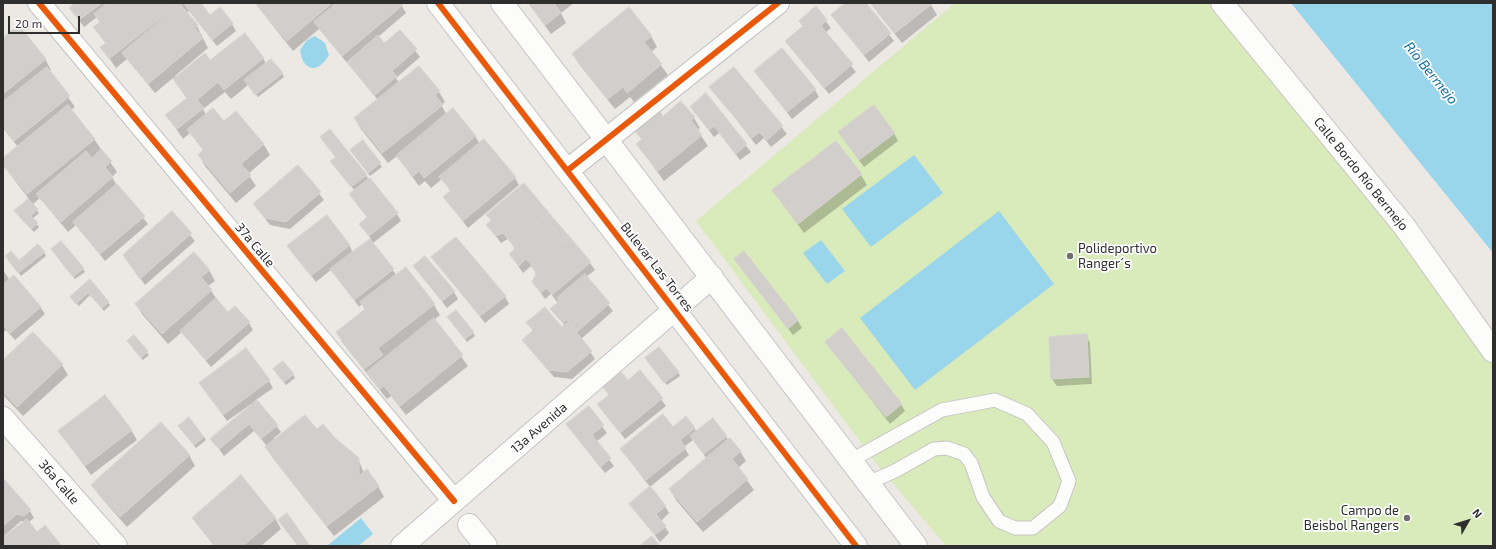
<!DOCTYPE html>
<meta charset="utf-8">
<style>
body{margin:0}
#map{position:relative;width:1496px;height:549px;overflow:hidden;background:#ece8e4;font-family:"Exo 2",sans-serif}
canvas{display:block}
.frame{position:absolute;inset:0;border:4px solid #2e2e2e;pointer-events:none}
.north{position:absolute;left:1448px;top:501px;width:40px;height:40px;-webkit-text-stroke:3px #fff;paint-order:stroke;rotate:51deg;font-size:11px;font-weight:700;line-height:16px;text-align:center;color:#2e2e2e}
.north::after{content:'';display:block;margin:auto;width:14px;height:18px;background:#2e2e2e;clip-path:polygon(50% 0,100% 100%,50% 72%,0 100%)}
.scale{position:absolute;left:8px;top:16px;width:72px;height:18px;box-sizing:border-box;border:2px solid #2e2e2e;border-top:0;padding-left:5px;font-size:12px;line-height:14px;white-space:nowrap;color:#2e2e2e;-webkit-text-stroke:3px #fff;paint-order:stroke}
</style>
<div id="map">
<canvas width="1496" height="549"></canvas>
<div class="frame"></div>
<div class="north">N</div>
<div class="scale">20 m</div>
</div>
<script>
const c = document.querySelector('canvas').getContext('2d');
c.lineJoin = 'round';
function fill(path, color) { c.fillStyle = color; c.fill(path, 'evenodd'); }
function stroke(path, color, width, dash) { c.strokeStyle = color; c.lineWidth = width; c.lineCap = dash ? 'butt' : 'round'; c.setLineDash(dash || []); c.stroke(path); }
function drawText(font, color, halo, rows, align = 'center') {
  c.font = font + ' "Exo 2",sans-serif'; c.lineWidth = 3.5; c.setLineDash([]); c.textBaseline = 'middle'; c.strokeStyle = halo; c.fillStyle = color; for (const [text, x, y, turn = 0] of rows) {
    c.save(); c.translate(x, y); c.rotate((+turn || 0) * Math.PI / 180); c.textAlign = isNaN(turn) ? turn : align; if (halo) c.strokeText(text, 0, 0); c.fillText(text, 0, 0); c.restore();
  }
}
const pitch = new Path2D(`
 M955,3H1209L1297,104L1493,360V546H946L876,463L696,221Z`);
const water = new Path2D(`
 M1291,3H1493V253Z
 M315,36L325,43L329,55C318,74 303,72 300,50L307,40Z
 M914,155L943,193L871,247L842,209Z
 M999,211L1054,284L915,390L860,318Z
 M821,240L845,271L827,284L803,253Z
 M361,518L373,534L358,546H327Z`);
const shadow = new Path2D(`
 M76,3H200L210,16L232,24L236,31L217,46L189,11L186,13L197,26L208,48L175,76L176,78L210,62L263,58L266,64L282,73L284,77L258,97L248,85L231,99L225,92L203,109L206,115L224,123L236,113L264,145L270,155L248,174L256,186L236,203L205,166L199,155L204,151L190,133L183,139L167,115L187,99L173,78L155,93L127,59L116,68L102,48L106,44L95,27L100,23L97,17L84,27L70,8Z
 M255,3H400L406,13L378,37L384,45L400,31L420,57L396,78L399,83L419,67L439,92L445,102L441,105L447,115L475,136L480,144L515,178L519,185L468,228L444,197L451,192L442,179L431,188L425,181L419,186L397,156L388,163L361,129L355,119L378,100L319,29L293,51Z
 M528,3H574L561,13L566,23L551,34Z
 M847,3H865L894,41L869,62L832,15Z
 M870,3H930L937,15L902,43Z
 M816,8L831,28L825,33L856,72L829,94L786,41L803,26Z
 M629,9L651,36L657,47L651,52L668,75L634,102L630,97L615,109L579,64L573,54Z
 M3,39L45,59L51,70L49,71L75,107L71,110L94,139L117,172L112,177L117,186L148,224L105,261L76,225L68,232L40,198L32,205L39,213L32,219L39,227L34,232L16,212L29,199L3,165V159L18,147L3,128Z
 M734,68L787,134L771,147L764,138L756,145L711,87Z
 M755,71L815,90L819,97L792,119Z
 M706,95L751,152L740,160L719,133L714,137L691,107Z
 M663,117L694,118L700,128L697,130L708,146L664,181L637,144L642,140L635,129Z
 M839,133H894L898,141L864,167Z
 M321,138L366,175L369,180L370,179L397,214L401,221L373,243L397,276L406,269L434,305L440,315L434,320L468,366L406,415L391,396L387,399L343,343L337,333L366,310L362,304L359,307L332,269L316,282L293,253L349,245L353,253L371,239L360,224L368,218L351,195L355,191L336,168L332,161L336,158Z
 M363,141L382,167L370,176L351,151Z
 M298,167L324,200L290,229L270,225L254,204Z
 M861,175L867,185L804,233L773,191Z
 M524,184L590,263L595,270L586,277L613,311L581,339L595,359L572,379L554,377L523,340L533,331L528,323L562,329L565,326L552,309L558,303L551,294L545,299L533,282L537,274L531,266L523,273L510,254L515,248L508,239L501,243L488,225L492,222L488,215Z
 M172,213L195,241L145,285L124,255Z
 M52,249L83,269L85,272L75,279Z
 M44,252L46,256L21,276L6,257L18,261Z
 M744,253L798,321L802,328L793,335L740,267L736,260Z
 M433,258L505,297L509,304L485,323Z
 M415,267L454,292L458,299L447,308Z
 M3,270L10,280L40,307L45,314L15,340L6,330L3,333Z
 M209,270L215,281L208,286L218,301L228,314L249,323L253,330L211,367L182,332L168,344L142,314L136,304Z
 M90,280L110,305L104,311L90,295L79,306L73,300Z
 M448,317L473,333L475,336L467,342Z
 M33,333L62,365L68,375L23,416L3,395V361Z
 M1086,335L1090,343L1092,384L1057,386L1052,379Z
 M134,336L149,355L143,360L128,341Z
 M826,342L901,404L905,411L890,424Z
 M648,362L678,372L680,376L667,385Z
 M640,371L666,406L625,439L599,405Z
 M276,373L293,374L295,378L286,385Z
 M269,381L273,388L256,400L281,432L274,438L275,440L317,431L335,439L358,459L364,473L378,486L384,497L334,536L272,457L267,446L254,431L224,456L212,439L252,406L251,404L227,421L200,383Z
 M588,408L607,433L596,442L614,466L605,473L567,425Z
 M686,418L697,432L726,437L740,451L746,461L738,468L754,490L703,532L676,500L670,489L707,459L693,440L684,447L689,455L650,487L621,449L673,428Z
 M181,429L204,437L206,440L196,448Z
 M131,430L137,440L91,475L59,431Z
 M189,455L195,466L127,527L99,495L93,485Z
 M3,482L30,511L34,518L29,522L37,533L45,527L60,546H3V540L25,522L21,521L3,537Z
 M630,504L665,506L669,513L661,521L669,533L660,542Z
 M193,518H275L281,529L261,546H214Z`);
const building = new Path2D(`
 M75,3H102L79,20L69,8Z
 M108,3H180L109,59L100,47L106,43L93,27L100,22L94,14Z
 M188,3H201L210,15L220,7L233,23L212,40L185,5Z
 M258,3H332L287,41L256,4Z
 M337,3H401L403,5L342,56L314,22Z
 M529,3H554L561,13L545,25Z
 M845,3H866L891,33L864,55L831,15Z
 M871,3H931L932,4L895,33Z
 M180,4L198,25L195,28L203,38L148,84L122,53Z
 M816,6L827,20L821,26L853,64L824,88L785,41L803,26L799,21Z
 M629,7L652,36L644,42L662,64L627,93L623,87L608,99L572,54Z
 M19,25L46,59L3,94V38Z
 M400,30L417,49L392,71L397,76L375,95L347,62L378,35L384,43Z
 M245,33L264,58L224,90L218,82L197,100L204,108L177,129L165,115L187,98L173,79L205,53L210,60Z
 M782,48L816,89L787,112L754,71Z
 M271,59L283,73L255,95L244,80Z
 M419,66L440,91L435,95L443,105L382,153L354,118Z
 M47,67L70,96L14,141L3,126V102Z
 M734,67L783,126L767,140L759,132L752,138L709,87Z
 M706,93L747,144L736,154L714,126L709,130L690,107Z
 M681,101L695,117L691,120L702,135L658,171L636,144L642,139L633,129L658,109L663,116Z
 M68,105L95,139L27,194L3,165V158Z
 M874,105L895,133L859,160L838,132Z
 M213,108L224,121L236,111L264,144L241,164L251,175L230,193L198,155L204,149L187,130Z
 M453,108L476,136L424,178L419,171L413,176L396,156Z
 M330,129L367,175L351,187L330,161L336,157L320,137Z
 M484,139L516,177L463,221L443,197L451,190L439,177Z
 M363,140L381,163L368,173L350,150Z
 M836,141L862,174L798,224L772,190Z
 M101,149L112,161L105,167L113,177L61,222L36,194L86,151L92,158Z
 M298,165L321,192L286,222L265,218L253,204Z
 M370,178L398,213L369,236L359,224L367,217L349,194Z
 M524,183L549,213L512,244L503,233L496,236L486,225L492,220L486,215Z
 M117,184L145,216L100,254L73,222Z
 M28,199L38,209L31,216L38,223L31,229L14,211Z
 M172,211L192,233L140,279L123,255Z
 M549,213L569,236L533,267L526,259L519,266L509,254L515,249L512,244Z
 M327,215L350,245L311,276L287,246Z
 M569,236L591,262L552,295L546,288L541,293L532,282L536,274L533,267Z
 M456,237L506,296L480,316L431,257Z
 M370,239L394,269L354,300L330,269Z
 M61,241L84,268L73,277L51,249Z
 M38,244L45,252L18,273L5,256L11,251L19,260Z
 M744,251L798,320L788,329L734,259Z
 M194,252L210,270L201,277L212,290L162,334L135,304Z
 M425,256L455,291L442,301L413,266Z
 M406,267L435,304L378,348L383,355L364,369L336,332L365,309L360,302Z
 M585,274L610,303L577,332L567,320L563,323L550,309L559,301L557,298Z
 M14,275L41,307L10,333L3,325V285Z
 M90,279L109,302L102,308L88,293L76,304L70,297Z
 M216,298L228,312L235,306L250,322L206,360L180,331Z
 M545,307L562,327L568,322L592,351L567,372L548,370L522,340L533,330L526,323Z
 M456,310L474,332L465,339L447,317Z
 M434,318L463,355L400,406L384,386L380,389L367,372Z
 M842,328L902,404L886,417L825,342Z
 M33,332L63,364L17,407L3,392V360Z
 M1087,334L1089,377L1051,379L1049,337Z
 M134,335L148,351L141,358L127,341Z
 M659,347L679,372L664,383L645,358Z
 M246,348L270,380L223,415L199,383Z
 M283,361L294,374L284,382L273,369Z
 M640,370L663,398L620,433L597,404L609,395L603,387L621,372L628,380Z
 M105,395L132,430L85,466L58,431Z
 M257,400L278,425L261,439L249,424L219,449L210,439Z
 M589,406L604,425L592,435L611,458L600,467L566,424Z
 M663,414L673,427L686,416L695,428L680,440L686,448L646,480L620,449Z
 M305,415L317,429L323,424L335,438L359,458V476L367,469L379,486L327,526L265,447Z
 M189,417L204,437L194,445L178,426Z
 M713,418L727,436L704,454L690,436Z
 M161,422L190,455L120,517L91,485Z
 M730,438L741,451L732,459L748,479L697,522L669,489Z
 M241,475L276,518L243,546H215L192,518Z
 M5,480L31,510L24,516L17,514L3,526V481Z
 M650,486L666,506L656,514L666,526L655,535L629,504Z
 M287,513L310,546H298L278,520Z
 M27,519L37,532L45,525L61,545L3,546V538Z
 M652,536L660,546H640Z`);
const service = new Path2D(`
 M850,461L942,410L995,400L1027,414L1053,442L1069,481L1060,506L1033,528H1015L999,521L983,497L971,463L964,454L947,448L934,449L895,471L868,483`);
const minor = new Path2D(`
 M39,3L454,501
 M568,170L778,3
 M3,418L116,546
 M469,525L486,546
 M402,546L712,277`);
const tertiary = new Path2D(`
 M438,3L856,546
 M502,3L916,546`);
const secondary = new Path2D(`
 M1222,3L1404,226L1493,351`);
const cycleway = new Path2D(`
 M39,3L454,501
 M438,3L856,546
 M568,170L778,3`);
const markers = [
 [1070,256,4,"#706f6e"],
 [1407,518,4,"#706f6e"]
];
const streetNames = [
 ["Calle Bordo Río Bermejo",1361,174,51],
 ["37a Calle",255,245,50],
 ["Bulevar Las Torres",657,267,52],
 ["13a Avenida",539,428,-41],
 ["36a Calle",59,482,49]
];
const poiNames = [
 ["Polideportivo",1078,249],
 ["Ranger´s",1078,264],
 ["Campo de",1399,511,"right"],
 ["Beisbol Rangers",1399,526,"right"]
];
const waterNames = [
 ["Río Bermejo",1431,73,51]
];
fill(pitch, '#d9eabb');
fill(water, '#99d6ec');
fill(shadow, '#0003');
fill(building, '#d1cecb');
stroke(building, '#d7d4d0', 1);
stroke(service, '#c5c4c5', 15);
stroke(minor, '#c5c4c5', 24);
stroke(tertiary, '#c5c4c5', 24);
stroke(secondary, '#c5c4c5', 24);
stroke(service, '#fcfcfb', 13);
stroke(minor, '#fcfcfb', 22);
stroke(tertiary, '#fcfcfb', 22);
stroke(secondary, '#fcfcfb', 22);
stroke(cycleway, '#e8590c', 6);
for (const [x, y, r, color] of markers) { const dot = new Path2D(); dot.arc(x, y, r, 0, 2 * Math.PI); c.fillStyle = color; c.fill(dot); stroke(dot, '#fff', 1.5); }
drawText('13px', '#2e2e2e', '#fff', streetNames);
drawText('13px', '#2e2e2e', '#fff', poiNames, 'left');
drawText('italic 14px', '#0d6fa3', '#fff', waterNames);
</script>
